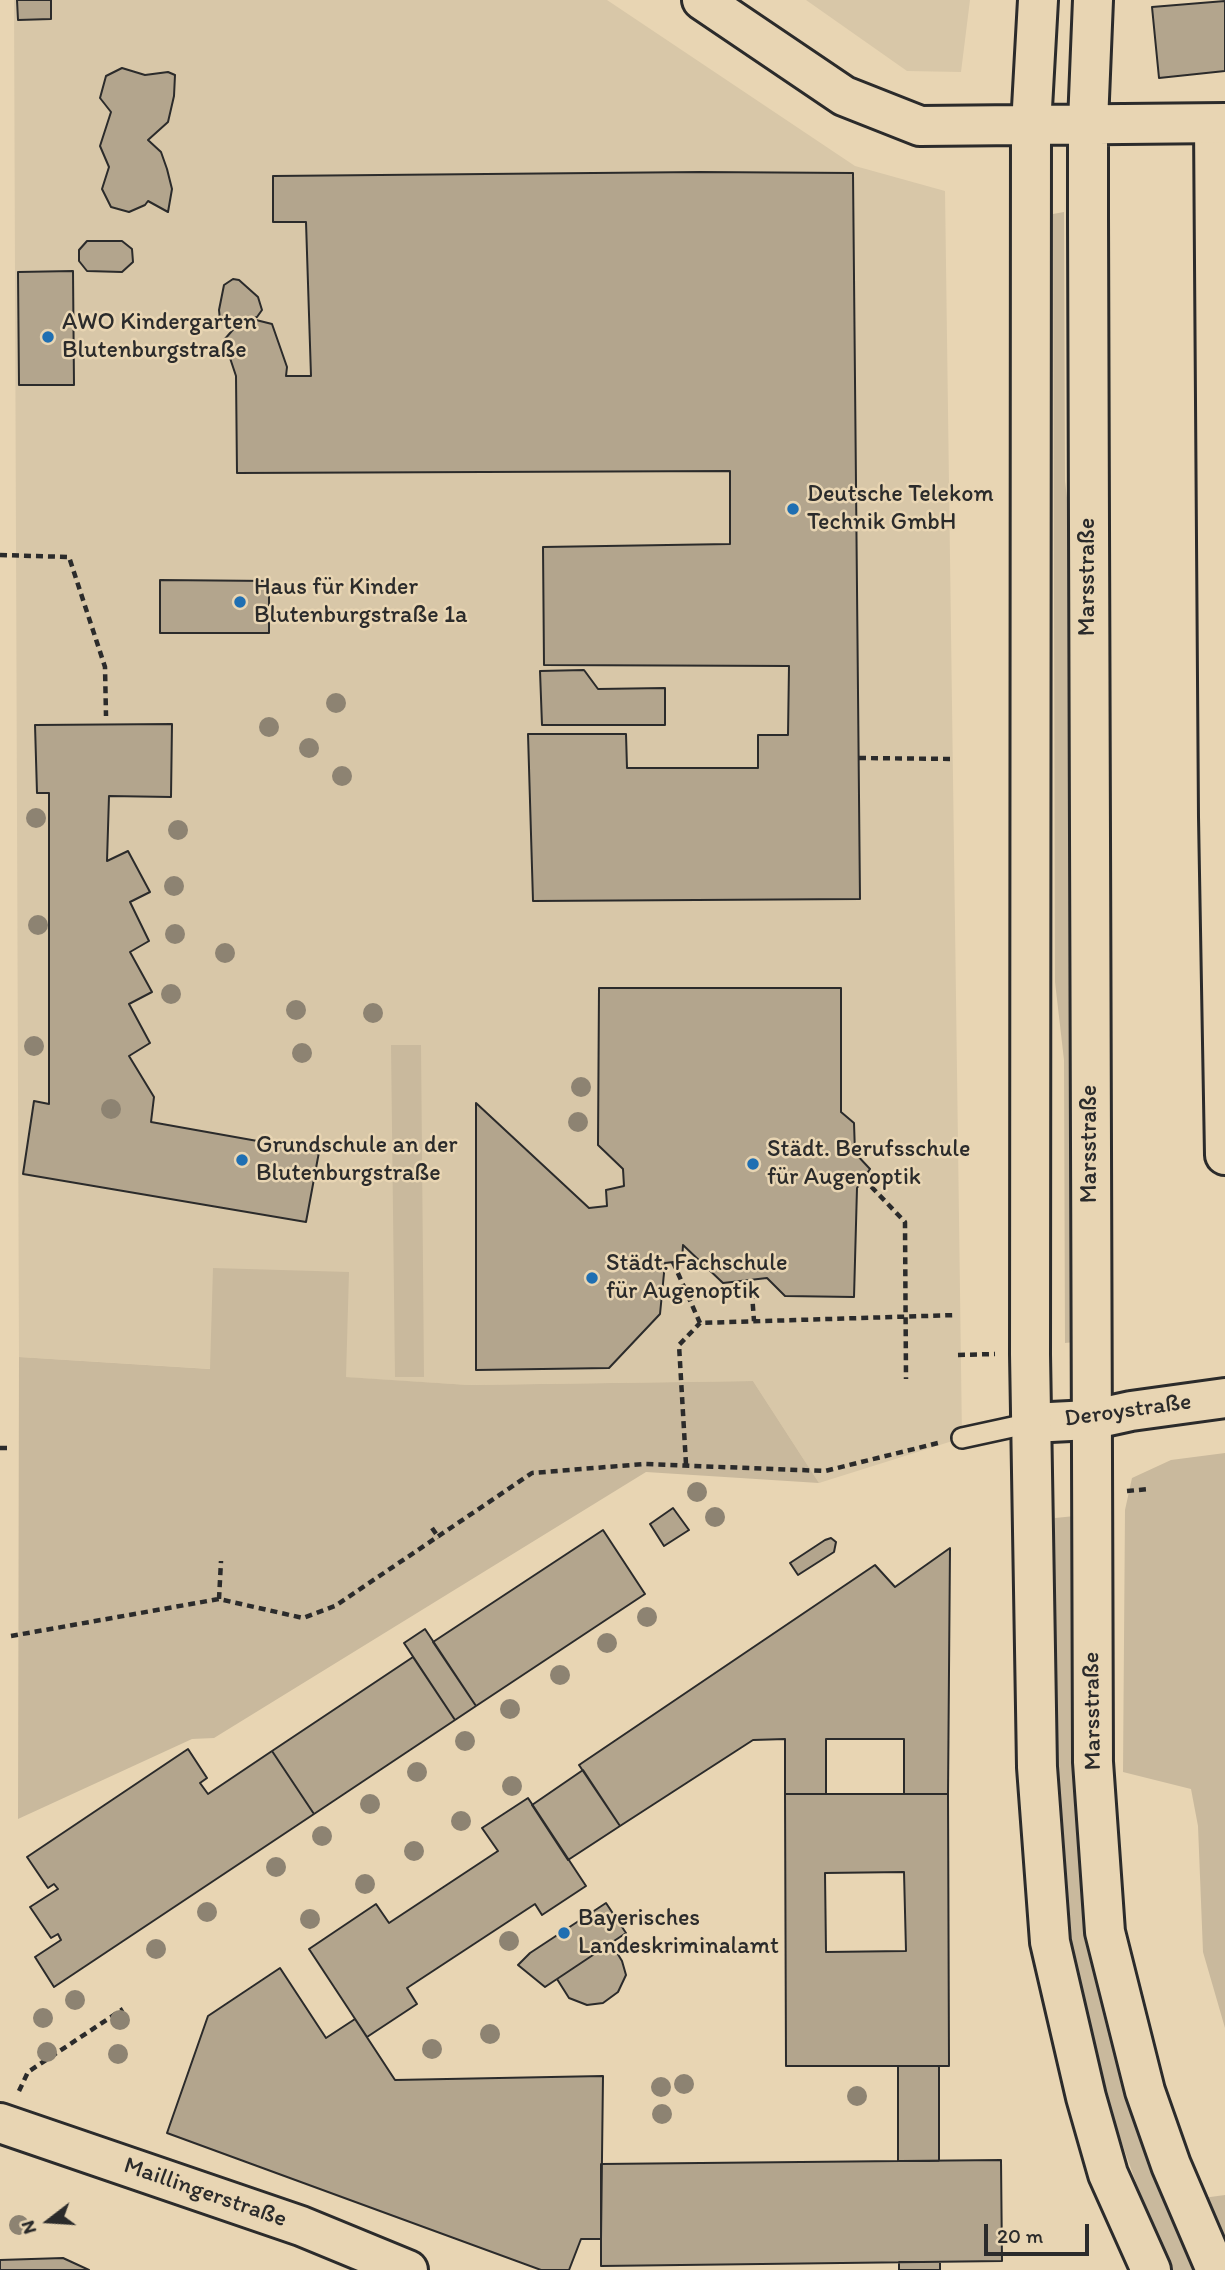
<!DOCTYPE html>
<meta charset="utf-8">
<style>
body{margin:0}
#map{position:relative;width:1225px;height:2270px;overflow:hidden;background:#e8d5b3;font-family:Itim,sans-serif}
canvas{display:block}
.north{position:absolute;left:14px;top:2186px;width:70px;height:70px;-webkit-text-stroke:5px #e8d5b3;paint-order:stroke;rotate:253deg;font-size:19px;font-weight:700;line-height:28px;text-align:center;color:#2b2b2b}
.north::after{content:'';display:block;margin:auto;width:24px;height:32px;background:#2b2b2b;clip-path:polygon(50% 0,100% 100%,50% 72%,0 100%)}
.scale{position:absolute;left:984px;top:2224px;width:105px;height:32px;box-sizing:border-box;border:4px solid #2b2b2b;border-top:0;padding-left:9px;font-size:21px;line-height:24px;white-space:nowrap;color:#2b2b2b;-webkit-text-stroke:5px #e8d5b3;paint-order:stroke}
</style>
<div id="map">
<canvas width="1225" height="2270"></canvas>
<div class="north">N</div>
<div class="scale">20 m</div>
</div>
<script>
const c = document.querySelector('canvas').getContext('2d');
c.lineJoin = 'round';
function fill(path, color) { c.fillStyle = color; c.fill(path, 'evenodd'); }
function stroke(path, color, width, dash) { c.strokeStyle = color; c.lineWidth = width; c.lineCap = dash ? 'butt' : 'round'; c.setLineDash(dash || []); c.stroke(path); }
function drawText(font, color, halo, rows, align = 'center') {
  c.font = font + ' Itim,sans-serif'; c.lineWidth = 5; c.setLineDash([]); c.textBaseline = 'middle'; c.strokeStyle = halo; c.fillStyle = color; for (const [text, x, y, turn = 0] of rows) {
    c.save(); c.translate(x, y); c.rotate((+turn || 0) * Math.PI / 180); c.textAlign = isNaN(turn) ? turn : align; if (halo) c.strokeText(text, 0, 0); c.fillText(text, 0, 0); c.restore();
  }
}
const built = new Path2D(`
 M14,0H607L855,166L945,191L962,1438L819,1483L753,1381L469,1385L19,1357Z
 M806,0H970L961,72L907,71Z`);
const green = new Path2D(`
 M1064,212L1065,481L1073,548L1075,1342L1065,1343L1064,1060L1055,982L1053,214Z
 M421,1045L424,1377H395L391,1045Z
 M213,1268L349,1272L346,1377L469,1385L753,1381L819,1483L646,1472L214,1738L192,1739L18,1819L19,1357L210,1369Z
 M1225,1453V2028L1203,1952L1198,1826L1191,1789L1123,1772L1125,1510L1132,1478L1171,1460Z
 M1075,1516L1090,1941L1111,2038L1138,2134L1194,2270H1173C1101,2117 1062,1947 1055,1778C1053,1750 1055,1721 1055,1693C1055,1635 1055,1576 1055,1518Z
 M1225,2195V2242L1203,2198Z`);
const building = new Path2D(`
 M17,0H51V19L18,20Z
 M1225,1V71L1159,78L1152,7Z
 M122,68L145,75L168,72L175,75L174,96L168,122L148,140L161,152L167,169L172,189L168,212L148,201L145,205L129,212L111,207L102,189L109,167L100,146L111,112L100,98L106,76Z
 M700,172L853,173L860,899L533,901L528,734H626L627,768H758V735H788L789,666L544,665L543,547L730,544V471L237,473L236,376L224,340L238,324L252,319L272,324L287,367L286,376H311L306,222H273V176Z
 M87,241H122L132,249L133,262L122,272L87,271L79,261V250Z
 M73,271L74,385H19L18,272Z
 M233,279L239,280L258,297L262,310L257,317L228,326L220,320L219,310L224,285Z
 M160,580L269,581V633H160Z
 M584,670L598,689L665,688V725H542L540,671Z
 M172,724L171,797L109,796L107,861L128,851L150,892L130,902L149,941L130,952L152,992L129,1004L150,1043L129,1056L154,1097L151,1122L319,1152L306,1222L23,1174L34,1101L49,1104V793H37L35,725Z
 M599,988H841V1112L854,1123L855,1153L870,1169L857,1188L854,1297L785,1296L767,1278L723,1283L683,1245L682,1261L665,1263L660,1314L609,1368L476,1370V1103L589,1208L607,1206L606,1190L624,1186L623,1169L598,1145Z
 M673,1508L689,1530L664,1546L650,1524Z
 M603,1530L645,1594L476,1706L433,1642Z
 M831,1538L836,1542L834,1552L798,1575L790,1563L825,1540Z
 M950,1548L948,1794H904V1739H826V1794H785V1739L753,1740L620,1826L579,1765L875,1565L895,1587Z
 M425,1629L476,1706L455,1720L404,1643Z
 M413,1657L455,1720L314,1814L272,1751Z
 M188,1749L207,1778L200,1783L208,1794L272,1751L314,1814L54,1987L35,1957L61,1940L58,1934L51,1938L30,1907L58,1889L54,1884L48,1888L27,1857Z
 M583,1770L620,1826L568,1860L532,1805Z
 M785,1794H948L949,2066H786ZM904,1872L906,1951L826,1952L825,1873Z
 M528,1798L586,1886L542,1915L535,1904L407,1988L417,2004L367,2037L309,1949L376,1904L389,1923L498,1851L482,1828Z
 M606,1903L626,1933L545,1987L518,1965L530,1953Z
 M611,1943L622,1961L626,1975L618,1992L603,2003L587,2005L569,1998L557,1979Z
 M280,1968L326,2038L355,2019L395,2080L603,2076L601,2239H581L569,2270H541L167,2133L208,2016Z
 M898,2066H939V2161H898Z
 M1001,2160L1002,2261L601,2266V2164Z
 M63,2258L89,2270H0V2260Z
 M899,2262H940V2270H899Z`);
const path = new Path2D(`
 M0,555L69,557L105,667L106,716
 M859,758L955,759
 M863,1178L905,1222L906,1379
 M673,1262L700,1323L957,1315
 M751,1280L754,1321
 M958,1355L995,1354
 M0,1448H11
 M686,1464L679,1345L700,1323
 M1127,1491L1149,1489
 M432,1528L439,1538
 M219,1599L221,1561
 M11,1636L219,1599L303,1618L335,1606L532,1473L644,1464L825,1471L938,1443
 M19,2091L28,2072L123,2009`);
const lane = new Path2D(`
 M962,1438L1031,1423`);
const street = new Path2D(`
 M1214,124L1219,817L1225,1155
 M1031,1423L1090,1420L1131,1411L1225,1398
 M0,2123L301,2226L408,2270`);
const secondary = new Path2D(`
 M702,0L844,96L920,126L1225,123
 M1038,0L1031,126L1030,1354L1037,1767L1050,1942L1086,2097L1108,2174L1151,2270
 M1093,0L1088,123V218L1093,1762L1105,1932L1145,2091L1171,2165L1216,2270`);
const trees = [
 [336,703],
 [269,727],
 [309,748],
 [342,776],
 [36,818],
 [178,830],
 [174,886],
 [38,925],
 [175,934],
 [225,953],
 [171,994],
 [296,1010],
 [373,1013],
 [34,1046],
 [302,1053],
 [581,1087],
 [111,1109],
 [578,1122],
 [697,1492],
 [715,1517],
 [647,1617],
 [607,1643],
 [560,1675],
 [510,1709],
 [465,1741],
 [417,1772],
 [512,1786],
 [370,1804],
 [461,1821],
 [322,1836],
 [414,1851],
 [276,1867],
 [365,1884],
 [207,1912],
 [310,1919],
 [509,1941],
 [156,1949],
 [75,2000],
 [43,2018],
 [120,2020],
 [490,2034],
 [432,2049],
 [47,2052],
 [118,2054],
 [684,2084],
 [661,2087],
 [857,2096],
 [662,2114],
 [19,2225]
];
const markers = [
 [48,337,7,"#1f6fb2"],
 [793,509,7,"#1f6fb2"],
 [240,602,7,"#1f6fb2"],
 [242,1160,7,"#1f6fb2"],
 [753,1164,7,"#1f6fb2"],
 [592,1278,7,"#1f6fb2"],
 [564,1933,7,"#1f6fb2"]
];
const poiNames = [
 ["AWO Kindergarten",62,323],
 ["Blutenburgstraße",62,351],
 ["Deutsche Telekom",807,495],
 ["Technik GmbH",807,523],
 ["Haus für Kinder",254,588],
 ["Blutenburgstraße 1a",254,616],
 ["Grundschule an der",256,1146],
 ["Blutenburgstraße",256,1174],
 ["Städt. Berufsschule",767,1150],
 ["für Augenoptik",767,1178],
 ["Städt. Fachschule",606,1264],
 ["für Augenoptik",606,1292],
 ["Bayerisches",578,1919],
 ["Landeskriminalamt",578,1947]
];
const streetNames = [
 ["Marsstraße",1088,577,-90],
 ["Marsstraße",1090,1144,-90],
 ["Deroystraße",1128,1411,-8],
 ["Marsstraße",1093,1711,-91],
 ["Maillingerstraße",205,2193,19]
];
fill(built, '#d8c7a8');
fill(green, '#c9b99d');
fill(building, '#b3a58d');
stroke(building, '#2b2b2b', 2);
stroke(lane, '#2b2b2b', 24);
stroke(street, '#2b2b2b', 44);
stroke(secondary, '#2b2b2b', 44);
stroke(path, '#2b2b2b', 4.5, [7, 5]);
stroke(lane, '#e8d5b3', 19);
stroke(street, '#e8d5b3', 38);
stroke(secondary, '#e8d5b3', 38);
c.fillStyle = '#8d8372';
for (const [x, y] of trees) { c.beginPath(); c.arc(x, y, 10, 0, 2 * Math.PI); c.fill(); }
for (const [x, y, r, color] of markers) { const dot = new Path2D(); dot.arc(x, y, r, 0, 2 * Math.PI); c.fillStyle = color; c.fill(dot); stroke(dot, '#e8d5b3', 2.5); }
drawText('24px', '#2b2b2b', '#e8d5b3', poiNames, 'left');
drawText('24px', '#2b2b2b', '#e8d5b3', streetNames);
</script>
